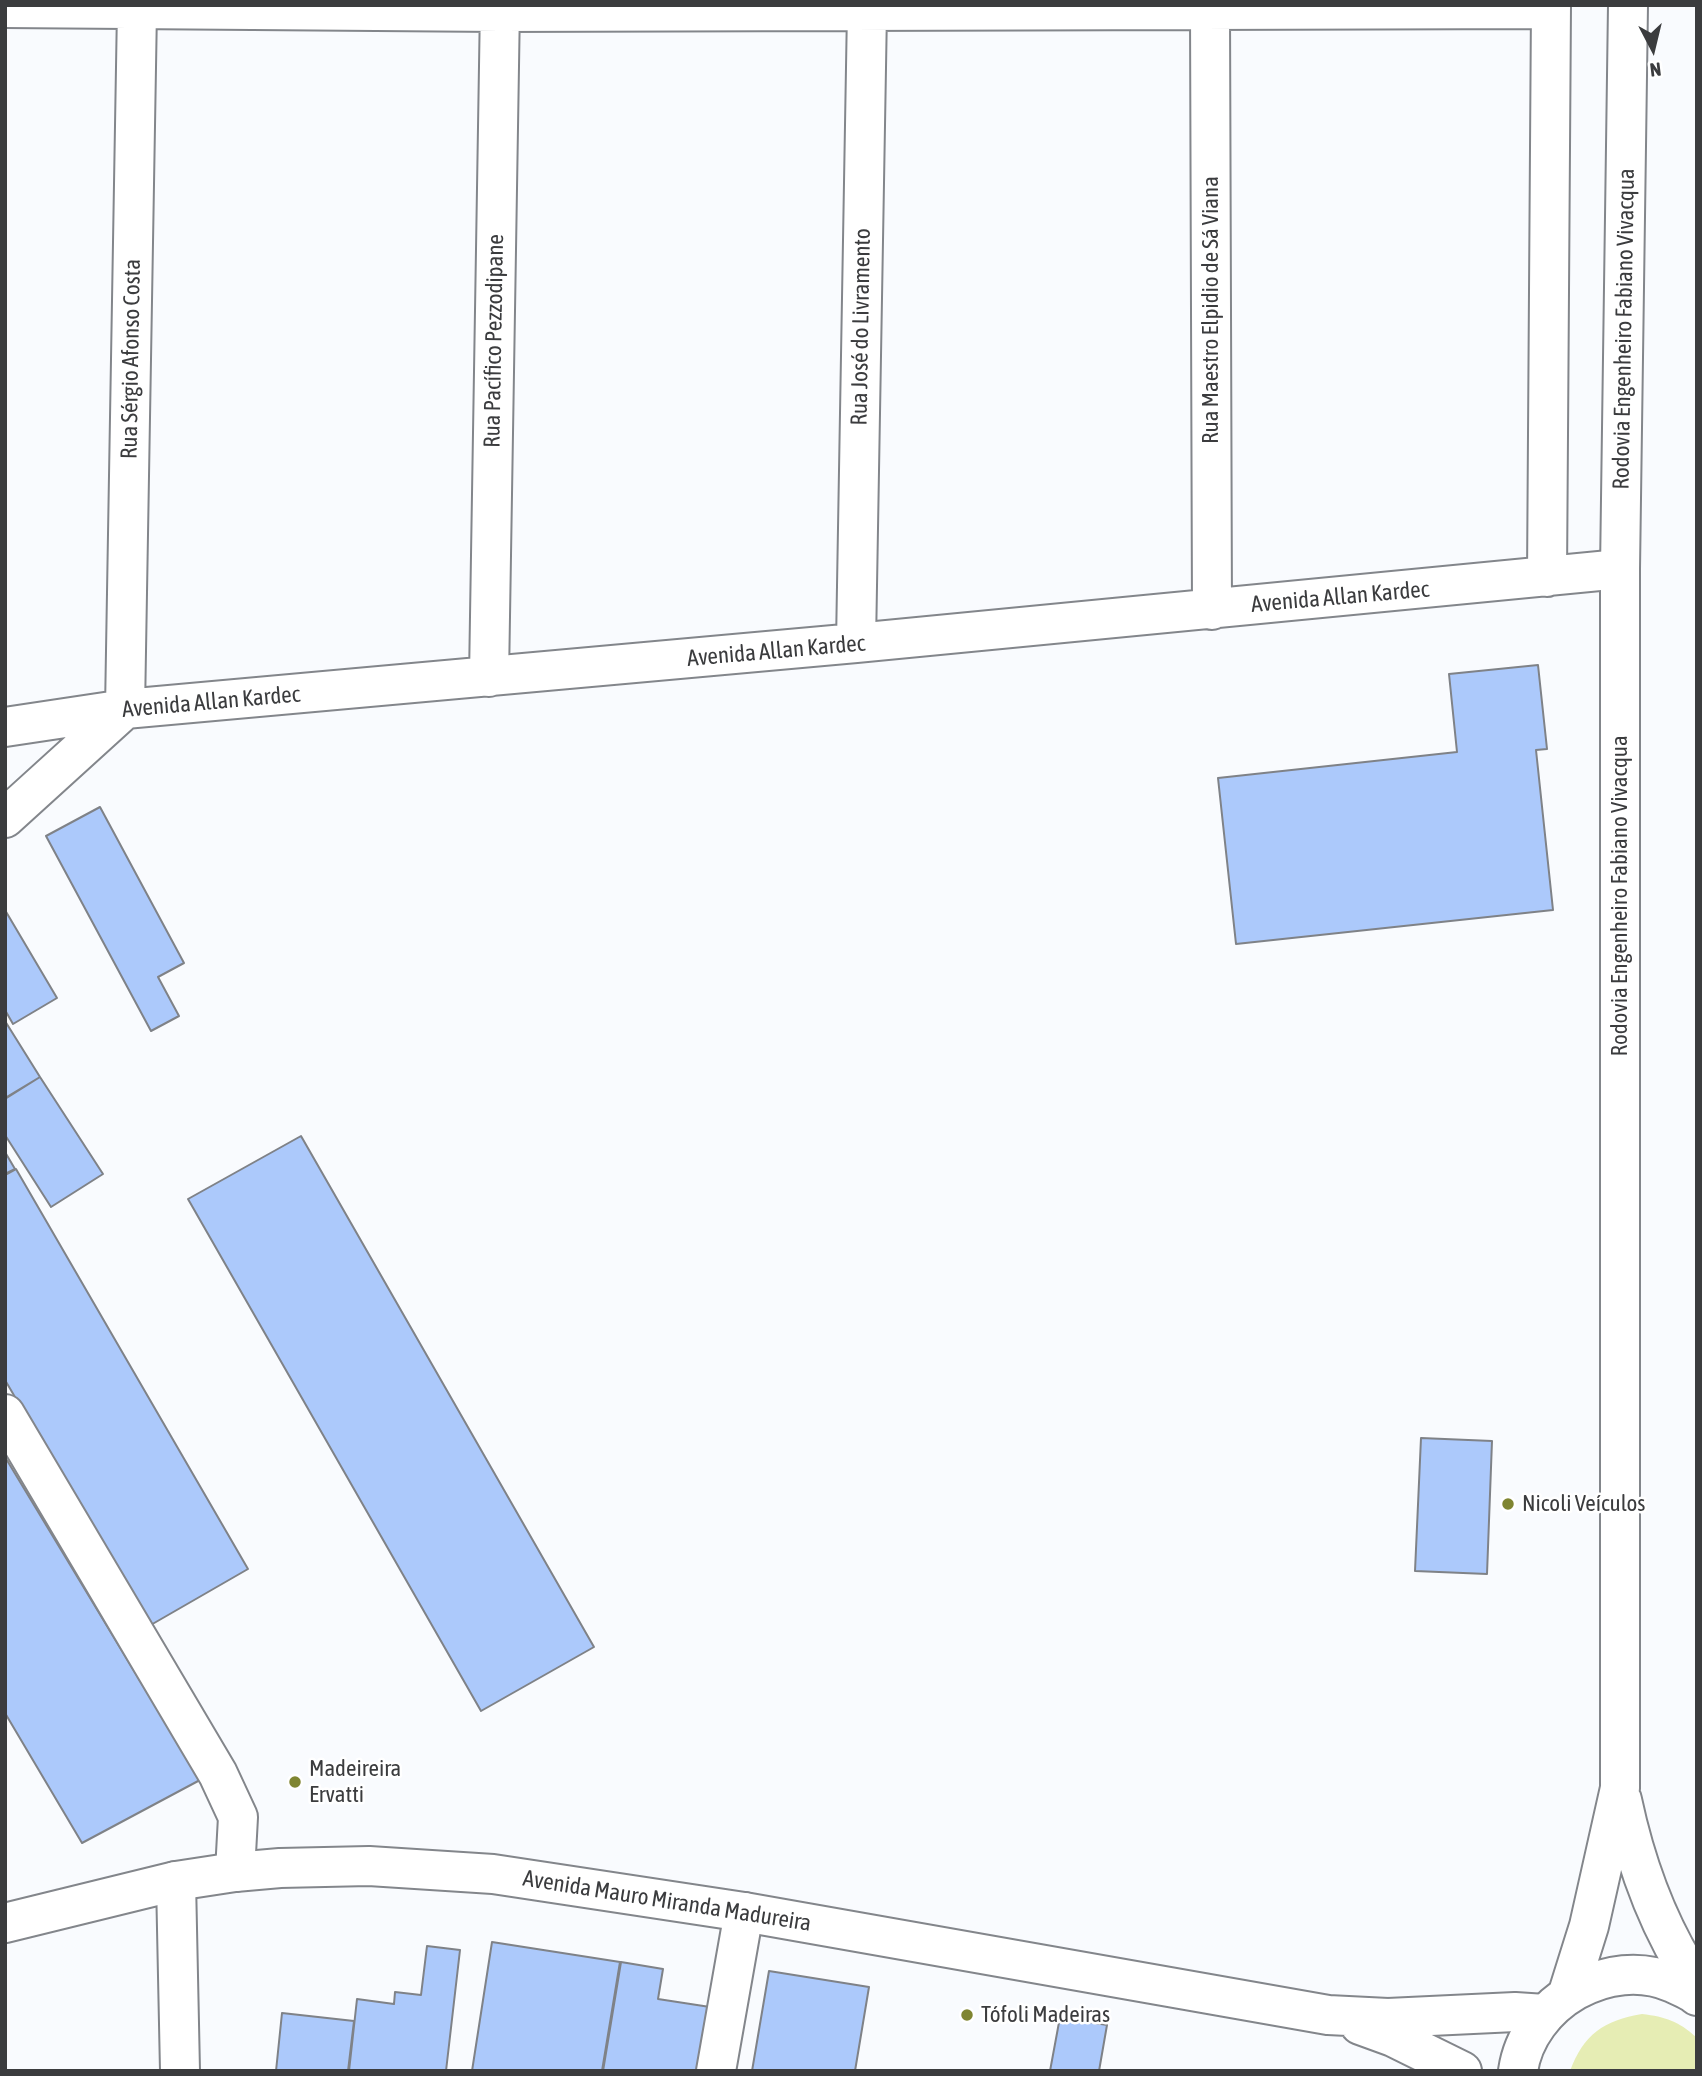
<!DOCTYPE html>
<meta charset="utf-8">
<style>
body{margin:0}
#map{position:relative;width:1702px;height:2076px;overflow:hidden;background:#f9fbfe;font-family:"Asap Condensed",sans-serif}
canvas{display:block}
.frame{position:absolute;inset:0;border:7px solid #3b3c3e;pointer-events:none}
.north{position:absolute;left:1618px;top:14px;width:70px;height:70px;-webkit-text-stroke:5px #fff;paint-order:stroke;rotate:173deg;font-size:19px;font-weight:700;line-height:28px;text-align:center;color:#3b3c3e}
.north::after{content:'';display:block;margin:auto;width:24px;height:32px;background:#3b3c3e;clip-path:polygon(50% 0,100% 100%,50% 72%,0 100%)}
</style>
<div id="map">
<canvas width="1702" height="2076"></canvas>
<div class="frame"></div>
<div class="north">N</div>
</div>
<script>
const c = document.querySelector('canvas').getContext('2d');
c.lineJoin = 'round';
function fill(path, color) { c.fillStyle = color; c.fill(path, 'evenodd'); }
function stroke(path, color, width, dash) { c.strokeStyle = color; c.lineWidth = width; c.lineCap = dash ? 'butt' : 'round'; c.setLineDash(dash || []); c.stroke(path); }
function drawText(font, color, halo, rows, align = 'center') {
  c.font = font + ' "Asap Condensed",sans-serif'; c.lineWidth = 5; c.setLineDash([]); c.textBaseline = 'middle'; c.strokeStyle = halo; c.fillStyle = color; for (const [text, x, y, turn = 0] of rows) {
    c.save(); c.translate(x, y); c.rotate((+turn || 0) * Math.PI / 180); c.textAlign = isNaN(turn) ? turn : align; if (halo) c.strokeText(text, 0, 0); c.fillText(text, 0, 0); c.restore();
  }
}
const green = new Path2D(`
 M1642,2014C1666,2017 1678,2021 1696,2037L1697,2071H1570C1583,2035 1604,2020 1642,2014Z`);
const building = new Path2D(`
 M1538,665L1547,749L1536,750L1553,910L1236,944L1218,778L1457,752L1449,674Z
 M100,807L184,963L158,977L179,1016L151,1031L46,836Z
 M5,910L57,998L13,1024L5,1010Z
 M5,1021L40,1077L5,1098Z
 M40,1077L103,1174L51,1207L5,1135V1099Z
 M301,1136L594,1647L481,1711L188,1199Z
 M5,1152L15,1169L5,1174Z
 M16,1169L248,1569L149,1626L5,1380V1175Z
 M1421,1438L1492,1441L1487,1574L1415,1571Z
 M5,1457L200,1780L82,1843L5,1713Z
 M492,1942L620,1962L602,2071H472Z
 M427,1946L460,1950L446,2071H349L357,1999L394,2004L395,1992L421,1995Z
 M621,1962L663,1969L658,1999L710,2007L699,2071H603Z
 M769,1971L869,1987L855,2071H752Z
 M282,2013L354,2021L348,2071H276Z
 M1060,2017L1107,2025L1099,2071H1050Z`);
const minor = new Path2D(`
 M5,8L500,12L1550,9
 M1210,11L1212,610
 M1547,577L1551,5
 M856,643L867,10
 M489,677L500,5
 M5,727L125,709L856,643L1620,569
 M5,818L125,709L137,9
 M5,1414L218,1774L238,1817L235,1872
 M176,1881L180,2071
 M716,2071L744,1912`);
const major = new Path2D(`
 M5,1923L176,1881L235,1872L280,1868L369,1866L493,1874L744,1912L1328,2015L1388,2018L1515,2012L1545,2014
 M1360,2025L1393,2037L1462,2071`);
const highway = new Path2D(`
 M1622,1800C1636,1866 1659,1929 1697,1985
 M1568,1993L1589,1926L1620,1788V569L1628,5
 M1518,2071C1528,2002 1609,1955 1673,1983C1681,1987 1690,1990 1697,1996`);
const markers = [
 [1508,1504,7,"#7f8531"],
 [295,1782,7,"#7f8531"],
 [967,2015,7,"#7f8531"]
];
const streetNames = [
 ["Rua Maestro Elpidio de Sá Viana",1211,310,-90],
 ["Rua José do Livramento",861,327,-89],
 ["Rodovia Engenheiro Fabiano Vivacqua",1624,329,-89],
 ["Rua Pacífico Pezzodipane",494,341,-89],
 ["Rua Sérgio Afonso Costa",131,359,-89],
 ["Avenida Allan Kardec",1340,597,-5],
 ["Avenida Allan Kardec",776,651,-5],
 ["Avenida Allan Kardec",211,702,-5],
 ["Rodovia Engenheiro Fabiano Vivacqua",1620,896,-90],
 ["Avenida Mauro Miranda Madureira",667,1901,9]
];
const poiNames = [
 ["Nicoli Veículos",1522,1504],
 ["Madeireira",309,1769],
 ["Ervatti",309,1795],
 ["Tófoli Madeiras",981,2015]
];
fill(green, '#e6edb4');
fill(building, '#acc9fb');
stroke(building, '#7f8287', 2);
stroke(minor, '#83868b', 42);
stroke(major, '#83868b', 42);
stroke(highway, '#83868b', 42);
stroke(minor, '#fff', 38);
stroke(major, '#fff', 38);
stroke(highway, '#fff', 38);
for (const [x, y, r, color] of markers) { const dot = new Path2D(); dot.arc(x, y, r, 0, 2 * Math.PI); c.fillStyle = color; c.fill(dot); stroke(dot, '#fff', 2.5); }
drawText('23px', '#3b3c3e', '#fff', streetNames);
drawText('23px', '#3b3c3e', '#fff', poiNames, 'left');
</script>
